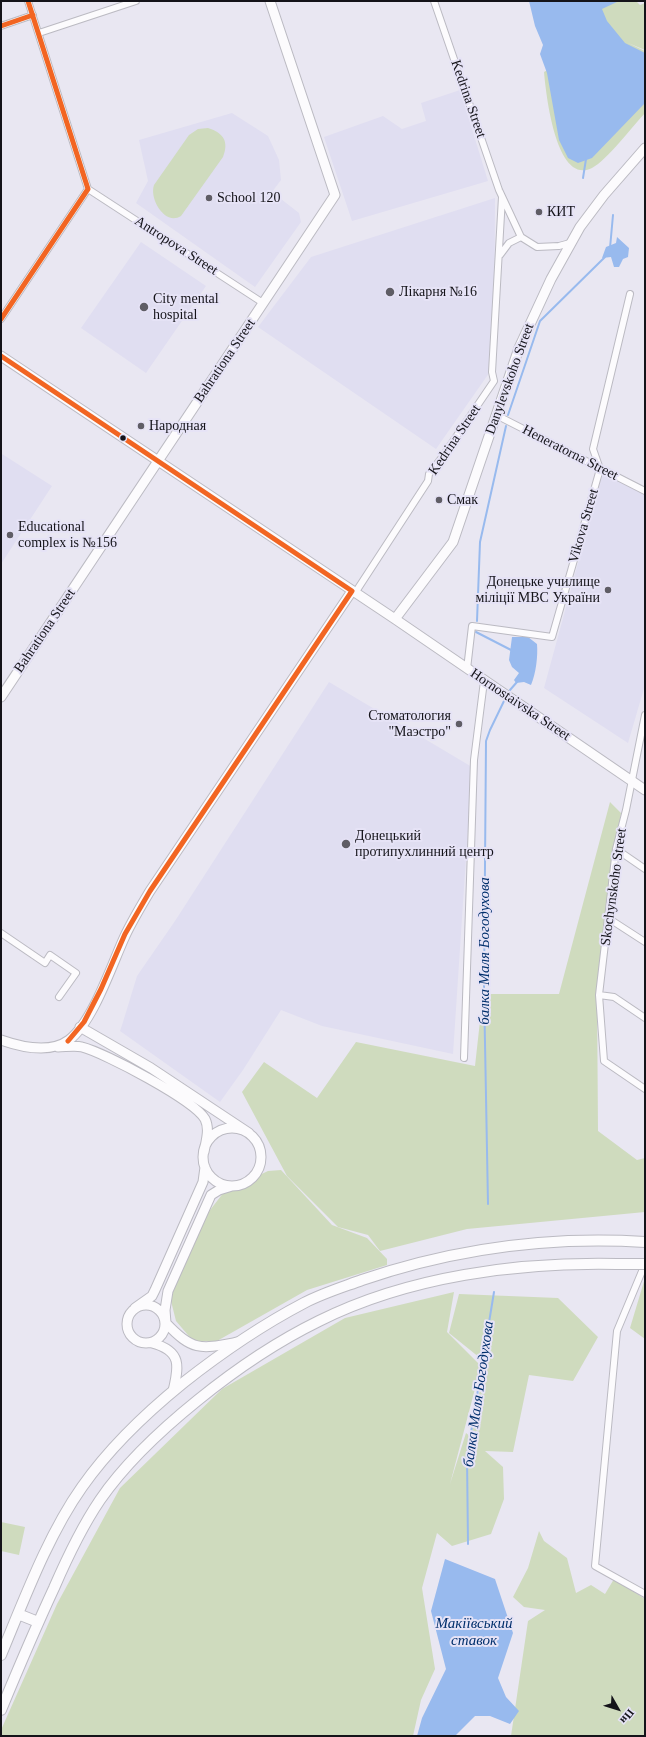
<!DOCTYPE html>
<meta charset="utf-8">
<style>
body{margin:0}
#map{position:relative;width:646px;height:1737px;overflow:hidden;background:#e9e7f2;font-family:"Times New Roman",serif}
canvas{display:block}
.frame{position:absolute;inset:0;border:2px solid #141319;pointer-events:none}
.north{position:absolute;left:598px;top:1689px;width:40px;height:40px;-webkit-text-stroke:3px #e6e3f6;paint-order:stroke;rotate:129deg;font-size:11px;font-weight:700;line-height:16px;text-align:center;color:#141319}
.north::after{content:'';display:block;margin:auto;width:14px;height:18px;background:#141319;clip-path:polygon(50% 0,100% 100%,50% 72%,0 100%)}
</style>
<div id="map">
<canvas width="646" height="1737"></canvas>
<div class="frame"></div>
<div class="north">Пн</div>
</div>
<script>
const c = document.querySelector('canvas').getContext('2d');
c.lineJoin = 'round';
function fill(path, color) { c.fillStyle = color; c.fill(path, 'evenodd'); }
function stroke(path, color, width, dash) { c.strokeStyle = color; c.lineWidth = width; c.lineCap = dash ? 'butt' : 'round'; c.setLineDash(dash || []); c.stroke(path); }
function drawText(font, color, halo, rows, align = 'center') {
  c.font = font + ' "Times New Roman",serif'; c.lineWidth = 4; c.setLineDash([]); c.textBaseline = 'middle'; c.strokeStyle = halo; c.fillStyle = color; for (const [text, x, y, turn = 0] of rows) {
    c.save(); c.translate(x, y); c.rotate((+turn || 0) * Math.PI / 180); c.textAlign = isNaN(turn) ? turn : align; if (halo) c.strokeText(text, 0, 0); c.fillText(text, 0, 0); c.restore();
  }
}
const built = new Path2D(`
 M460,90L488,181L352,221L324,137L383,116L402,129L426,121L421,103Z
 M232,113L268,136L279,160L281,180L272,192L299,213L301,222L255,287L136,203L148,181L139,140Z
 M495,198L494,366L436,449L258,327L311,257Z
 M141,242L206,286L146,373L81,328Z
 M2,454L52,486L1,564V455Z
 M603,471L645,495V685L628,743L544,688Z
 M329,682L472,767L453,1054L322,1026L281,1010L243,1070L220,1102L120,1031L123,1022L137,976L175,921Z`);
const green = new Path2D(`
 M595,1H636L640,5L645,3V50L628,43L645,51V113C633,126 606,161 592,168C556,186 546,94 544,72L551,68L622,50Z
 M208,128C224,133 229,142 223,157L181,216C165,226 149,199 154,185L189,135L198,129Z
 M610,802L621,813L597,992L598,1131L637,1160L645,1158V1212L467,1229L380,1251L368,1235L338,1227L287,1176L242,1092L264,1062L317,1098L356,1042L475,1066L483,994H559Z
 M281,1170L332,1225L367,1238L387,1259V1265L307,1290L217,1341H193L176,1321L170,1297L197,1227L224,1192L268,1171Z
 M645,1278V1339L630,1328Z
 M454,1292L447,1332L481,1366L450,1484L466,1433L471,1437L485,1362L449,1333L459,1294L558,1298L598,1337L573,1381L529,1375L513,1452L485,1451L503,1467L504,1499L491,1534L452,1546L437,1533L422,1588L435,1669L421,1700L413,1736H1V1730L57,1604L120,1488L222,1389L345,1318Z
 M1,1522L25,1527L19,1555L1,1551Z
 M539,1531L544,1541L567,1558L576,1593L591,1585L605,1594L614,1579L645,1599V1736H511L528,1621L545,1610L524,1607L513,1597L528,1568Z`);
const water = new Path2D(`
 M529,1H619L602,9L607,21L625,43L645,53V103L592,158L578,163L568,158L559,140L547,73L540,54L543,45L535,26Z
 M617,237L629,248L628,257L623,259L619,267H614L611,257L602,258L606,247L616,243Z
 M512,637H528L537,644C538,656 536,673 531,685L524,682L516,683L514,680L519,673L512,667L509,660Z
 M445,1559L495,1579L513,1633L498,1678L506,1697L519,1711L510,1724L490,1716H475L455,1736H417L422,1718L446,1669L431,1611Z`);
const stream = new Path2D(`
 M583,178L586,159
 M610,248L613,215
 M508,415L540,321L605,257
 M477,621L480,542L506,426
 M476,632L513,651
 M510,690L517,682
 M488,1204L484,989L486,741L490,730L504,701
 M468,1544L467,1457L494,1292`);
const street = new Path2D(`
 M434,1L499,190L521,237L537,247L559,246L570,243
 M1,26L33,15
 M39,33L136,1
 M88,189L263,303
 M500,255L509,243L521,237
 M1,319L88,189L28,1
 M496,415L645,491
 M355,593L428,481L429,474L443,456L494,381L492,372L502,197
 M467,669L472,626L552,637L600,469L593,449L630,294
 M645,715L626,810L616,849L608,918L599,995L604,1061L645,1089
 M616,849L645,869
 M608,918L645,942
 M1,933L45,963L50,955L76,973L59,997
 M599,995L614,997L645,1018
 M464,1058L474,760L484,681
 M645,1264L617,1331L595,1566L645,1594`);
const secondary = new Path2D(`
 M1,356L395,619L645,790
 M395,619L453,542L519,348L551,279L580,227L604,195L645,148
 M1,697L335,195L270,1
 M80,1027L151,1068L249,1133
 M1,1040C21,1047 50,1054 69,1040C93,1022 112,964 125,936C132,921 141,906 150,891L352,591
 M58,1047C65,1047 75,1045 82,1047C105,1053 194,1100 205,1119C210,1129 206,1141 204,1152
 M203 1157a29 29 0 1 1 58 0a29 29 0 1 1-58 0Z
 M232,1186L219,1190L211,1195L168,1291L165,1310L166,1323C193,1352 201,1349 238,1342
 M127 1324a19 19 0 1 1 38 0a19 19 0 1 1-38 0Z
 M135,1308L152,1296L155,1290L203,1182L205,1167
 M152,1343C182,1351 179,1366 173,1391`);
const primary = new Path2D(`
 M18,1614L38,1622
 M1,1655C24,1600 48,1535 82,1487C110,1447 146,1413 183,1383C221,1353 262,1325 304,1303C323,1293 343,1287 362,1280C453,1249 550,1236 645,1242
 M1,1710C18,1669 35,1629 54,1588C67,1558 81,1528 100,1500C126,1462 162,1429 198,1400C235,1370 276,1342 319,1321C409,1276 518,1262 617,1264`);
const primaryBridge = new Path2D(`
 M617,1264H645`);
const bus1 = new Path2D(`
 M1,26L33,15
 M1,319L88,189L28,1
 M1,356L352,591
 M68,1041L84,1022L101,989L125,934L150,891L352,591`);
const markers = [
 [209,198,4,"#5f5d65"],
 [539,212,4,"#5f5d65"],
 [390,292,5,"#5f5d65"],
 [144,307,5,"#5f5d65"],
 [141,426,4,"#5f5d65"],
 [123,438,3.5,"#141319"],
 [439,500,4,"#5f5d65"],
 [10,535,4,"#5f5d65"],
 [608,590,4,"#5f5d65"],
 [459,724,4,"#5f5d65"],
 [346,844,5,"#5f5d65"]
];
const streetNames = [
 ["Kedrina Street",468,99,71],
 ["Antropova Street",176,246,33],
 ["Bahrationa Street",225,361,-56],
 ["Danylevskoho Street",510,379,-70],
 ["Kedrina Street",455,440,-56],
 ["Heneratorna Street",570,453,27],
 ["Vikova Street",584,526,-74],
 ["Bahrationa Street",45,631,-56],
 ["Hornostaivska Street",520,705,34],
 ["Skochynskoho Street",614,887,-82]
];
const poiNames = [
 ["School 120",217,198],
 ["КИТ",547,212],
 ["Лікарня №16",399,292],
 ["City mental",153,299],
 ["hospital",153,315],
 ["Народная",149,426],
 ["Смак",447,500],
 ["Educational",18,527],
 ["complex is №156",18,543],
 ["Донецьке училище",600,582,"right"],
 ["міліції МВС України",600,598,"right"],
 ["Стоматология",451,716,"right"],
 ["\"Маэстро\"",451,732,"right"],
 ["Донецький",355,836],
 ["протипухлинний центр",355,852]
];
const waterNames = [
 ["балка Маля Богодухова",485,951,-90],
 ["балка Маля Богодухова",479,1394,-82],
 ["Макіївський",474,1624],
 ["ставок",474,1641]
];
fill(built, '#e0def1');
fill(green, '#cfdbbe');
fill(water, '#98baee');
stroke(stream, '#98baee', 2);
stroke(street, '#bbbac2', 8);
stroke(secondary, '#bbbac2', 11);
stroke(primary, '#bbbac2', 12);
stroke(street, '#fcfbfd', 6);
stroke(secondary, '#fcfbfd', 9);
stroke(primary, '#fcfbfd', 10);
stroke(primaryBridge, '#bbbac2', 12, []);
stroke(primaryBridge, '#fcfbfd', 10);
stroke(bus1, '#f26522', 5);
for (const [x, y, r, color] of markers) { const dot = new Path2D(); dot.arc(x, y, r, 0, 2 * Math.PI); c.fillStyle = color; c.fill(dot); stroke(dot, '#e6e3f6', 1.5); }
drawText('14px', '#141319', '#e6e3f6', streetNames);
drawText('14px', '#141319', '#e6e3f6', poiNames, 'left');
drawText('italic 15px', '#012f6c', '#e6e3f6', waterNames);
</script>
